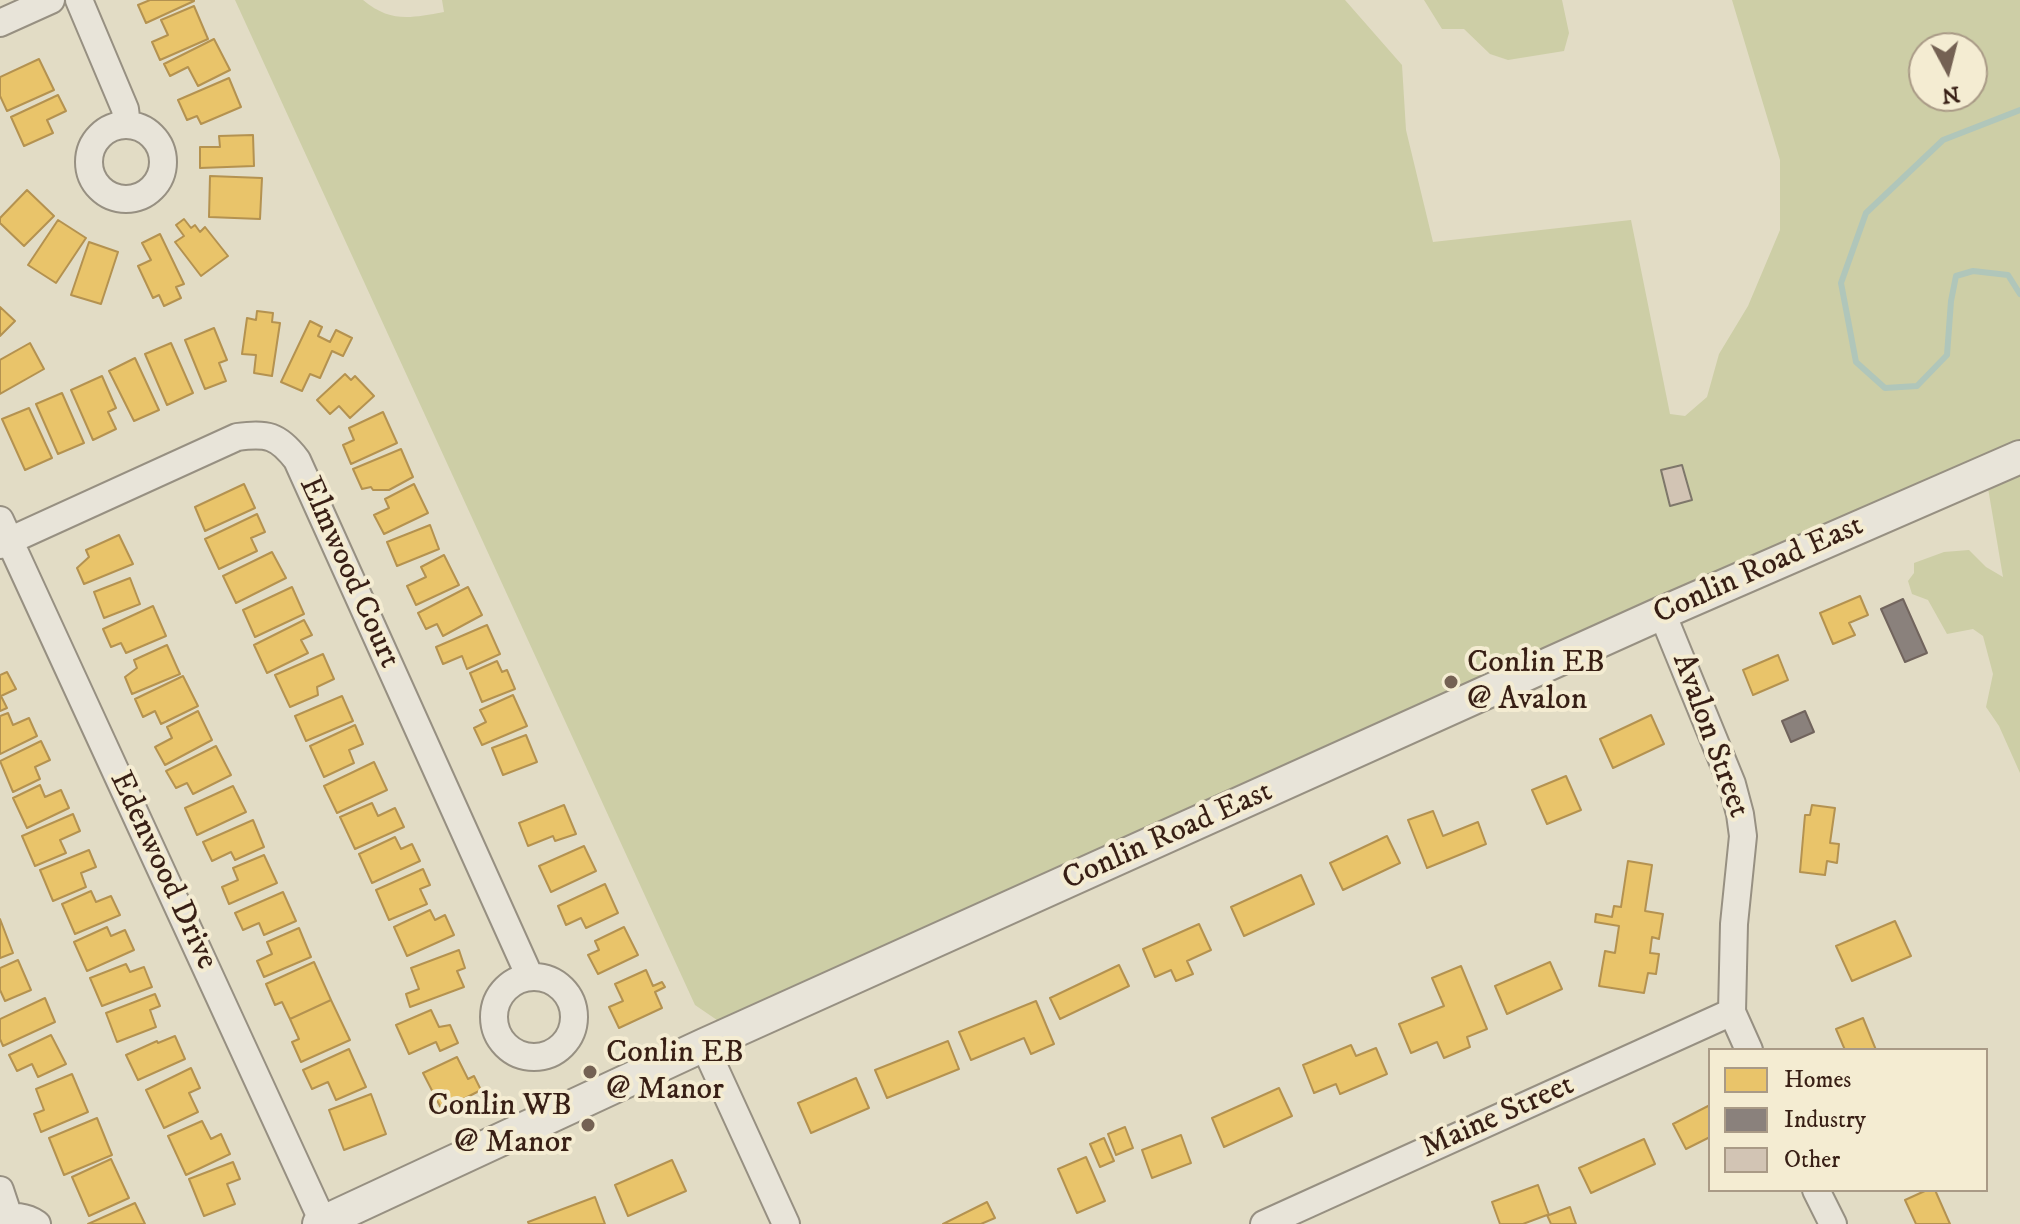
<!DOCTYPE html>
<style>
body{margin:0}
#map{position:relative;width:2020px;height:1224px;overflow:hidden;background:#e2dcc5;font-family:"IM FELL DW Pica",serif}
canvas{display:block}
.legend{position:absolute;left:1708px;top:1048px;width:280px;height:144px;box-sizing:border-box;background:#f4ecd2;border:2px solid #a99a86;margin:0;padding:10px 14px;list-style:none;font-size:24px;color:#381f15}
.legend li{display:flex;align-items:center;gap:16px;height:40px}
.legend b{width:40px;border:2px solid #a99a86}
.north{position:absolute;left:1908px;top:32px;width:80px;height:80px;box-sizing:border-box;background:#f4ecd2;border:2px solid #a99a86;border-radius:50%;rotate:173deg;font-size:22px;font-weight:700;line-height:32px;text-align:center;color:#381f15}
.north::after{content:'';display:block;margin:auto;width:28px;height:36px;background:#746153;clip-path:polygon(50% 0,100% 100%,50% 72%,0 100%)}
</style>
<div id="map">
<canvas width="2020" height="1224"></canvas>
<ul class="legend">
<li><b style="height:22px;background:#e9c46a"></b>Homes</li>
<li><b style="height:22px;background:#8a817c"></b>Industry</li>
<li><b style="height:22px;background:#d2c4b4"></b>Other</li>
</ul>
<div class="north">N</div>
</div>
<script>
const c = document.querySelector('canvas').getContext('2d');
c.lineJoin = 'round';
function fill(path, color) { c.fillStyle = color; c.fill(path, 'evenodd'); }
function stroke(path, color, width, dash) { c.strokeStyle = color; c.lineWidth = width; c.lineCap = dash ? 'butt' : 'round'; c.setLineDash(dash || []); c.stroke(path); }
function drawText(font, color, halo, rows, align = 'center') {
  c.font = font + ' "IM FELL DW Pica",serif'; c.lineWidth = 8; c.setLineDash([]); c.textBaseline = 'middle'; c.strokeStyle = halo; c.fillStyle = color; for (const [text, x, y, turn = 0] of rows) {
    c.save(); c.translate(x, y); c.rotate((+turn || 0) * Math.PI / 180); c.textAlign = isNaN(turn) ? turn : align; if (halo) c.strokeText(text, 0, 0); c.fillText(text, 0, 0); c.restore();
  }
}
const green = new Path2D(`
 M235,0H363C391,23 410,18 444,12L442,0H1345L1402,65L1406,130L1433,242L1631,220L1670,414L1685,416L1707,397L1719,354L1748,306L1780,230V160L1732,0H2020V440L1942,486L733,1031L695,1005ZM1924,48H1972V96H1924Z
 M1424,0H1562L1569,33L1564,51L1508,60L1490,54L1464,29H1442Z
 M2020,476V773L1999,726L1986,707L1993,674L1983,636L1973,629L1947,634L1928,600L1912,594L1908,581L1914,573V563L1944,552L1969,550L1986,567L2003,577L1988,488Z`);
const homes = new Path2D(`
 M150,0H194V1L146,23L138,5Z
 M194,6L208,39L160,60L152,42L168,35L161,20Z
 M214,39L230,70L198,86L188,67L170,76L164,64Z
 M39,59L54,90L7,111L0,96V77Z
 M229,78L241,107L201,124L197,116L187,120L178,100Z
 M58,95L66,111L47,120L53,133L24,146L11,117Z
 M253,135L254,166L200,168V147H220L219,136Z
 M210,176L262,178L260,219L209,217Z
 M27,190L54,216L24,246L0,223V218Z
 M184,219L191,228L195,225L200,232L205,227L228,256L201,276L175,242L184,236L176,225Z
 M58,220L86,238L56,283L28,265Z
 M160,234L184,284L176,287L181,298L164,306L159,295L153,298L138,266L151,260L142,243Z
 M89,242L118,252L101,304L71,295Z
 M0,307L15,321L0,336Z
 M257,311L273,313L272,322L280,323L272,376L254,373L256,355L242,354L247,318L256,320Z
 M310,321L322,327L318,336L330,342L336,330L352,338L343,356L332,351L320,378L310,374L302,391L281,382Z
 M214,328L227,360L219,363L226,381L205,389L185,340Z
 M30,343L44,369L0,394V360Z
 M171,343L193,393L167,405L145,354Z
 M135,358L159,410L134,421L109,371Z
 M345,374L351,380L355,376L374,396L350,418L339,406L330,414L317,400Z
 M102,376L116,408L108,412L116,429L93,440L71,390Z
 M62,393L84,443L58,454L36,404Z
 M29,408L52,458L25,470L2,419Z
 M383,412L397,443L351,464L343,445L354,440L349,428Z
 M401,449L413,477L389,490H373L371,487L362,489L353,469Z
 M244,484L255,508L205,531L195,507Z
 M414,484L428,513L384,534L374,515L389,508L385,499Z
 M257,514L265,532L251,538L257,551L219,569L205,539Z
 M430,525L439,549L397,566L387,542Z
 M119,535L133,564L84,584L77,568L89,557L86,550Z
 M272,552L286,578L236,603L223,576Z
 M444,555L459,585L416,605L407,586L426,577L421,567Z
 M130,578L140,604L104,618L94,592Z
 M292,587L304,614L255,637L243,610Z
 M468,587L482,615L443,636L437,624L426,629L418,613Z
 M1860,596L1868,615L1849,623L1855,635L1833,644L1820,613Z
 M153,606L166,636L126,653L121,643L111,647L103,629Z
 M304,620L312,635L301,640L308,653L267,673L254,645Z
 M487,625L500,654L467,669L462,656L443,664L436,647Z
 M167,645L180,674L132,694L125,677L137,668L134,660Z
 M323,654L334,679L317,687L318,695L290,707L275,675Z
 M1778,655L1788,680L1753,695L1743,670Z
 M497,661L502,672L507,670L515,689L482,702L470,673Z
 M7,672L16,689L1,696L7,708L0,711V675Z
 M183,676L198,706L161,724L155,711L143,717L135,699Z
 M513,695L527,726L482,745L474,728L486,722L480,710Z
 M342,696L353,721L306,741L295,716Z
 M198,711L212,740L165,765L155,747L172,738L167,727Z
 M8,713L13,725L29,718L37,736L0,754V716Z
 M1651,715L1664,744L1613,768L1600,739Z
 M355,725L363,744L349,750L354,763L324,777L310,746Z
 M526,735L537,762L503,775L492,748Z
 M41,741L50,760L35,767L40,779L13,792L0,761Z
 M216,746L231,775L193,794L187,783L176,788L166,771Z
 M374,762L387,790L337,813L324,786Z
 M1566,776L1581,810L1547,824L1532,790Z
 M40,785L45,797L61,790L69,808L27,828L13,798Z
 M233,786L246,812L197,835L185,808Z
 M372,803L378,816L395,808L404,827L355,849L340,817Z
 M564,805L576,834L555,841L553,836L528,846L519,823Z
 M1812,805L1835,808L1830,843L1839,844L1837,863L1827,861L1825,875L1800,872L1805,815H1810Z
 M1433,811L1443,836L1478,822L1486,844L1427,868L1408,820Z
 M73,814L80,831L60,840L66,853L35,866L22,836Z
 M253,820L264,847L235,860L231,852L212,861L203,842Z
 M1387,836L1400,863L1343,890L1330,863Z
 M395,837L401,849L412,844L420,861L372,883L359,854Z
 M584,846L596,871L551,892L539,866Z
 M89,850L96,867L81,873L86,887L53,901L40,870Z
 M264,855L277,883L229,904L222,887L238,880L233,868Z
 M1628,861L1652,865L1645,911L1663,914L1659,939L1652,937L1650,953L1659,954L1656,974L1648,973L1644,993L1599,986L1605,951L1615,953L1619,926L1595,922L1596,914L1612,917L1614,906L1621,907Z
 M423,869L430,885L420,889L427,904L389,920L376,890Z
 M1301,875L1314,904L1244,936L1231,907Z
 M605,884L618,913L586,928L581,918L566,925L558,906Z
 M91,891L96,902L111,896L120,915L75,934L62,904Z
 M283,892L296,921L264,935L259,923L243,930L235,913Z
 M430,910L435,920L445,915L454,935L407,956L394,927Z
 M0,919L13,953L0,958Z
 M1895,921L1911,956L1852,981L1836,946Z
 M1199,924L1211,950L1187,961L1193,974L1176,981L1171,970L1155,977L1143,949Z
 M107,927L111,936L125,930L134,950L87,971L74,942Z
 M624,927L638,955L598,974L588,955L599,950L595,941Z
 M299,928L311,957L264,977L257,961L272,954L267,942Z
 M459,950L465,968L457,971L464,987L410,1007L406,994L419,989L411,968Z
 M18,960L31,990L5,1001L0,990V968Z
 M314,962L331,1000L290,1019L282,1002L275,1005L266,984Z
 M1550,962L1562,989L1507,1014L1495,986Z
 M126,964L130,972L144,967L152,987L102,1006L90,978Z
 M1119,965L1129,986L1060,1019L1050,998Z
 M1461,966L1487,1029L1467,1037L1470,1047L1444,1058L1437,1042L1411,1053L1399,1024L1444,1006L1432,978Z
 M646,970L653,986L662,982L665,987L655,992L662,1008L619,1028L609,1007L623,1001L615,984Z
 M155,994L160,1006L150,1010L156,1027L117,1042L106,1013Z
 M45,998L55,1022L3,1046L0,1039V1019Z
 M331,1000L350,1040L301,1062L292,1042L299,1039L290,1019Z
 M1036,1001L1054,1044L1031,1054L1024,1038L971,1060L959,1032Z
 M431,1010L439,1027L450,1025L458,1043L440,1051L436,1042L409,1054L396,1025Z
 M1863,1018L1876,1050H1845L1836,1029Z
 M51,1035L66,1064L38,1077L32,1064L17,1071L9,1055Z
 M175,1036L185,1059L138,1080L126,1055L157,1041L158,1043Z
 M948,1041L959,1069L887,1098L875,1070Z
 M1351,1045L1356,1056L1376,1048L1387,1074L1340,1094L1336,1084L1314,1093L1303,1065Z
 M349,1049L366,1087L336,1100L328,1082L312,1089L303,1070Z
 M457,1057L468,1079L474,1076L481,1090L442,1110L423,1073Z
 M191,1068L200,1088L189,1093L198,1112L164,1128L146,1090Z
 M72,1074L88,1112L41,1132L34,1114L44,1110L36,1089Z
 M856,1078L869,1108L811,1133L798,1103Z
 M1279,1088L1292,1116L1224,1147L1212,1118Z
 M371,1094L386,1134L344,1150L329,1110Z
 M1710,1105V1137L1686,1149L1673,1124Z
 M97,1118L112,1155L64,1175L49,1138Z
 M202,1121L211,1139L221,1134L230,1154L186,1175L168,1136Z
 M1125,1127L1133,1148L1116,1155L1108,1134Z
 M1181,1135L1191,1163L1152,1178L1142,1150Z
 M1104,1138L1114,1161L1100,1167L1090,1144Z
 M1644,1139L1655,1164L1591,1193L1579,1168Z
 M1086,1157L1105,1201L1077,1213L1058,1169Z
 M111,1159L129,1198L89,1216L72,1177Z
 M672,1160L686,1191L628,1216L615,1185Z
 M233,1162L240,1179L227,1184L235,1204L204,1216L189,1179Z
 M1538,1185L1549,1215L1570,1207L1576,1224H1551L1547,1215L1523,1224H1500L1492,1202Z
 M1927,1190H1935L1950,1224H1916L1905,1200Z
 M595,1197L605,1224H529L528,1222Z
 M987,1202L995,1218L981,1224H943Z
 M135,1203L145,1224H88Z`);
const industry = new Path2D(`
 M1903,599L1927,653L1905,662L1881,609Z
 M1805,711L1814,732L1791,742L1782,721Z`);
const stream = new Path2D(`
 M2020,110L1943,140L1866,213L1841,283L1856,362L1885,388L1917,386L1947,355L1951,301L1956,276L1973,271L2008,275L2020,294`);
const building = new Path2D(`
 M1682,465L1692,500L1670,506L1661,470Z`);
const minor = new Path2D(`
 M79,0L125,109L127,125
 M0,23L51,0
 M89 162a37 37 0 1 1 74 0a37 37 0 1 1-74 0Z
 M0,520L323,1222
 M0,545L237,437C267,433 278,435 297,460L530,977
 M1662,613L1732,784L1740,814L1743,836L1734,924L1732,1012L1749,1050
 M494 1017a40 40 0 1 1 80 0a40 40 0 1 1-80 0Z
 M704,1045L786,1224
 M0,1190L9,1217
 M1816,1190L1833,1224
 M0,1218C14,1216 25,1216 37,1224
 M1264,1224L1732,1012`);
const tertiary = new Path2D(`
 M319,1224L704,1045L1662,613L2020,457`);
const markers = [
 [1451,682,8,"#746153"],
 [590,1072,8,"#746153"],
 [588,1125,8,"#746153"]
];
const streetNames = [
 ["Conlin Road East",1759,571,-24],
 ["Elmwood Court",348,573,66],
 ["Avalon Street",1709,736,70],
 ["Conlin Road East",1168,837,-24],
 ["Edenwood Drive",162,871,65],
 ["Maine Street",1498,1118,-24]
];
const poiNames = [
 ["Conlin EB",1467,664],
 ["@ Avalon",1467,701],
 ["Conlin EB",606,1054],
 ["@ Manor",606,1091],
 ["Conlin WB",572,1107,"right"],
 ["@ Manor",572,1144,"right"]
];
fill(green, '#cdcea6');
fill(homes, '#e9c46a');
stroke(homes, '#b49250', 2);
fill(industry, '#8a817c');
stroke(industry, '#71645d', 2);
stroke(stream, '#b0c6ba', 6);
fill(building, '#d2c4b4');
stroke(building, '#7e776a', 2);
stroke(minor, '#979082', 30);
stroke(tertiary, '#979082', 36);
stroke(minor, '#e8e4d9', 26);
stroke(tertiary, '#e8e4d9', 32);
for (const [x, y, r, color] of markers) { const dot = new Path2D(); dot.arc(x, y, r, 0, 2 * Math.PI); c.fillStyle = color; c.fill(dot); stroke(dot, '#f4ecd2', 3); }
drawText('32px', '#381f15', '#f4ecd2', streetNames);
drawText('32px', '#381f15', '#f4ecd2', poiNames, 'left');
</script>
